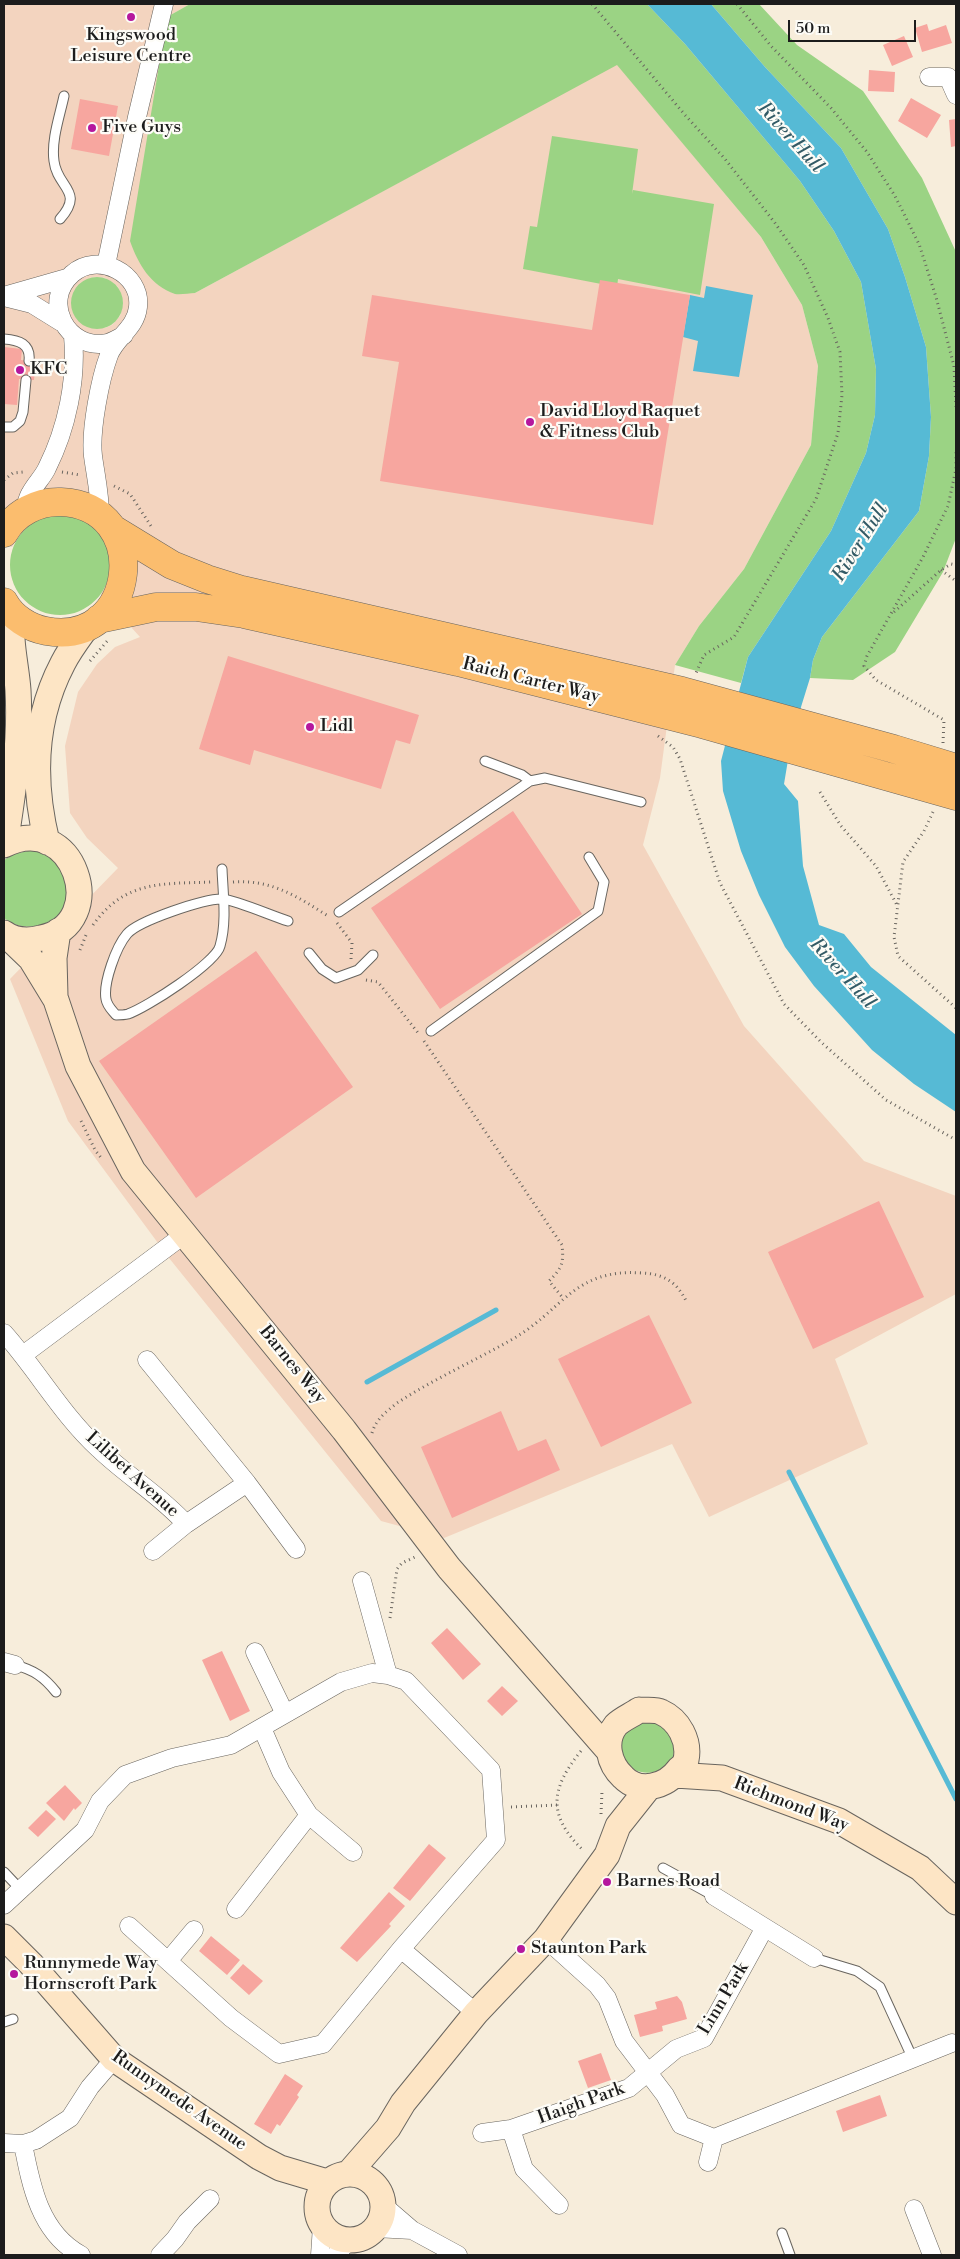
<!DOCTYPE html>
<style>
body{margin:0}
#map{position:relative;width:960px;height:2259px;overflow:hidden;background:#f7eddb;font-family:"Libre Bodoni",serif}
canvas{display:block}
.frame{position:absolute;inset:0;border:5px solid #1c1c1c;pointer-events:none}
.scale{position:absolute;left:788px;top:20px;width:128px;height:22px;box-sizing:border-box;border:2px solid #1c1c1c;border-top:0;padding-left:6px;font-size:15px;line-height:18px;white-space:nowrap;color:#1c1c1c;-webkit-text-stroke:4px #fdfcf7;paint-order:stroke}
</style>
<div id="map">
<canvas width="960" height="2259"></canvas>
<div class="frame"></div>
<div class="scale">50 m</div>
</div>
<script>
const c = document.querySelector('canvas').getContext('2d');
c.lineJoin = 'round';
function fill(path, color) { c.fillStyle = color; c.fill(path, 'evenodd'); }
function stroke(path, color, width, dash) { c.strokeStyle = color; c.lineWidth = width; c.lineCap = dash ? 'butt' : 'round'; c.setLineDash(dash || []); c.stroke(path); }
function drawText(font, color, halo, rows, align = 'center') {
  c.font = font + ' "Libre Bodoni",serif'; c.lineWidth = 4.5; c.setLineDash([]); c.textBaseline = 'middle'; c.strokeStyle = halo; c.fillStyle = color; for (const [text, x, y, turn = 0] of rows) {
    c.save(); c.translate(x, y); c.rotate((+turn || 0) * Math.PI / 180); c.textAlign = isNaN(turn) ? turn : align; if (halo) c.strokeText(text, 0, 0); c.fillText(text, 0, 0); c.restore();
  }
}
const built = new Path2D(`
 M4,4H190L167,17L195,293L617,64L761,237L802,305L818,366L811,445L744,569L699,626L675,665L660,778L643,845L744,1026L864,1161L956,1196V1294L835,1359L868,1444L709,1517L672,1444L444,1538L381,1521L169,1258L68,1121L10,979L118,868L87,838L70,813L65,746L78,692L97,664L115,647L140,637L101,594L109,575L26,527L12,547L4,545ZM96,277L105,278L118,287L123,302L120,316L112,325L105,328L73,313L72,304L73,295L90,278Z`);
const green = new Path2D(`
 M190,4H647L685,44L800,181L834,231L861,282L876,369L875,415L866,453L831,531L748,657L741,683L675,665L699,626L744,569L811,445L818,366L802,305L761,237L617,65L195,293C189,293 181,295 175,294C151,286 138,264 130,241L167,17Z
 M711,4H759L797,45L863,91L922,178L956,252V538L943,572L895,652L853,680L810,678L813,660L822,637L919,511L929,456L931,417L926,347L905,277L888,229L841,148L765,67Z
 M552,136L638,149L632,194L633,190L714,204L700,295L618,279L617,287L523,269L530,226L537,227Z
 M71 303a26 26 0 1 1 52 0a26 26 0 1 1-52 0Z
 M10 565a50 50 0 1 1 100 0a50 50 0 1 1-100 0Z
 M32,850C46,853 56,859 62,872C63,876 67,882 68,887C72,921 29,938 4,918V860L14,854Z
 M647,1722C652,1723 658,1723 663,1725C674,1730 677,1749 672,1759C663,1776 637,1777 625,1763C617,1752 620,1733 632,1726C636,1723 643,1723 647,1722Z`);
const water = new Path2D(`
 M647,4H711L765,67L841,148L888,229L905,277L926,347L931,417L929,456L919,511L822,637L813,660L810,678L792,736L784,784L798,801L803,866L819,925L844,934L871,967L956,1035V1112L914,1084L872,1050L814,986L785,947L759,895L741,851L723,791L721,761L748,657L831,531L866,453L875,415L876,369L861,282L834,231L800,181L685,44Z
 M706,286L753,295L739,377L693,371L698,341L683,337L690,295L704,298Z`);
const stream = new Path2D(`
 M367,1382L496,1310
 M789,1472L956,1799`);
const building = new Path2D(`
 M927,24L929,31L946,25L952,43L922,52L915,28Z
 M904,36L913,57L892,66L883,45Z
 M869,70L895,72L894,92L868,91Z
 M911,98L941,115L927,138L898,121Z
 M80,99L118,106L109,156L71,149Z
 M956,119V146L951,147L949,120Z
 M600,280L690,295L653,525L380,481L399,362L362,356L372,295L592,330Z
 M4,347L22,349L21,360L36,362L34,380L19,379L17,405L4,404Z
 M228,656L419,715L410,744L396,740L381,789L254,750L250,765L199,749Z
 M513,811L582,914L440,1009L371,908Z
 M256,951L353,1087L196,1198L99,1061Z
 M879,1201L924,1297L813,1349L768,1252Z
 M649,1315L692,1403L601,1447L558,1359Z
 M501,1411L518,1451L546,1439L560,1470L452,1518L421,1447Z
 M447,1628L481,1664L463,1680L431,1643Z
 M222,1651L250,1711L230,1721L202,1660Z
 M502,1686L518,1701L502,1716L487,1701Z
 M65,1785L82,1803L75,1810L74,1808L64,1821L46,1803Z
 M46,1810L56,1819L38,1837L28,1828Z
 M429,1844L446,1858L410,1901L393,1888Z
 M389,1892L405,1906L389,1924L391,1926L357,1962L340,1948Z
 M211,1936L240,1960L227,1975L199,1951Z
 M243,1964L263,1981L249,1995L230,1978Z
 M677,1996L682,2002L687,2019L662,2026L663,2031L640,2037L634,2015L657,2009L655,2002Z
 M601,2053L611,2080L588,2088L578,2061Z
 M285,2074L303,2086L297,2095L299,2097L280,2126L277,2124L271,2134L254,2124Z
 M880,2095L887,2116L843,2132L836,2111Z`);
const path = new Path2D(`
 M592,4L685,115L725,159L775,223L804,265L828,318L840,352L842,395L838,433L816,499L734,637L704,655L696,673
 M737,4L771,46L831,108L867,152L895,196L919,244L936,297L954,366L956,407
 M62,472L80,475
 M4,480L13,473L23,472
 M114,486L130,494L151,526
 M941,570L956,581
 M894,612L941,570L951,564L956,565
 M90,661L109,639
 M658,736L673,747L680,759L720,883L784,1004L821,1042L886,1100L956,1140
 M943,743L944,720L876,680L864,666L867,656L923,557L948,506L956,469V451
 M820,792L841,826L876,866L898,907
 M933,812L924,831L903,862L894,937L898,956L956,1008
 M233,882C271,879 298,897 328,916
 M337,923L352,943L351,959
 M93,925C125,880 162,884 212,882
 M80,950L86,935
 M366,980L378,982L419,1034
 M424,1041L562,1245C564,1263 562,1268 549,1281L563,1298
 M81,1121L95,1150L102,1159
 M372,1433C376,1419 386,1412 397,1403C434,1379 474,1361 511,1340C563,1311 573,1268 642,1273C665,1274 678,1283 687,1303
 M390,1618L397,1569L402,1563L415,1557
 M581,1751C550,1789 547,1816 584,1851
 M511,1807L557,1805
 M601,1814L602,1791`);
const lane = new Path2D(`
 M60,219C85,191 57,188 54,161C51,140 60,115 64,96
 M4,339C19,340 31,344 29,361
 M4,427H13L20,421L23,412L26,380
 M485,761L522,775L530,781
 M222,869C223,894 227,922 220,946C216,963 146,1008 128,1014C124,1015 120,1015 116,1015C112,1010 107,1006 106,999C103,983 116,947 127,934C138,921 205,898 223,899C238,901 272,916 288,921
 M339,912L530,781L545,778L641,802
 M309,953L322,969L336,978L358,970L373,955
 M431,1031L598,911L604,882L589,857
 M15,1665C34,1670 44,1677 56,1692
 M663,1868L714,1896
 M4,1872L21,1890
 M814,1958L857,1971L880,1987L913,2059
 M4,2022L13,2019
 M782,2233L790,2255`);
const street = new Path2D(`
 M929,77H948L956,95
 M106,265L137,117L164,4
 M4,296L67,278
 M4,297L32,304L61,322
 M24,512C26,506 27,499 30,494C35,484 43,477 47,468C67,428 77,380 73,336
 M100,516C100,494 96,478 93,456C90,431 100,379 109,355C116,337 136,328 138,307C142,273 97,251 72,274C41,301 67,351 107,343C112,342 119,338 124,335
 M4,1333C37,1370 62,1415 99,1449C127,1476 160,1495 186,1524
 M23,1355L185,1234
 M147,1360L247,1483L186,1524L153,1551
 M247,1483L296,1549
 M362,1581L388,1675
 M255,1652L285,1714
 M4,1662L15,1665
 M309,1815L353,1852
 M714,1896L814,1958
 M4,1905L85,1830L100,1801L125,1775L172,1758L231,1745L341,1682L372,1673L388,1675L406,1681L491,1770L496,1840L401,1949L476,2013
 M236,1909L309,1815L281,1772L262,1728
 M129,1926L231,2018L279,2054L323,2044L401,1949
 M546,1939L597,1985L607,1998L624,2041L665,2095L681,2125L714,2138L952,2043
 M168,1961L194,1930
 M511,2129L629,2088L676,2049L704,2038L764,1929
 M482,2133L511,2129L524,2169L559,2205
 M4,2143L23,2144C31,2186 40,2233 81,2255
 M23,2144L36,2140L70,2118L90,2087L114,2059
 M708,2162L714,2138
 M383,2205L412,2230L458,2255
 M914,2209L932,2255
 M375,2228L412,2230
 M160,2255L175,2239L187,2222L210,2199
 M320,2255L322,2226
 M336,2255L349,2240`);
const secondary = new Path2D(`
 M47,842C32,781 33,720 63,663C69,651 78,639 86,628
 M5,844C13,794 21,741 18,690C16,663 9,641 13,614
 M4,845C74,809 112,924 41,938C29,941 15,941 4,933
 M7,936L31,959L56,1000L78,1066L133,1171L344,1430L449,1568L609,1751
 M55,996L54,958L58,931
 M639,1710C645,1711 655,1709 661,1712C679,1720 690,1741 686,1760C685,1763 682,1767 679,1769C666,1787 639,1794 623,1777C609,1764 603,1741 616,1725C622,1719 632,1715 639,1710Z
 M675,1775L722,1778L839,1821L920,1868L956,1902
 M4,1937L31,1964L114,2059L259,2157L280,2168L327,2182
 M317 2207a33 33 0 1 1 66 0a33 33 0 1 1-66 0Z
 M348,2174L388,2128L403,2103L476,2013L546,1939L607,1855L618,1826L649,1787`);
const highway = new Path2D(`
 M113,529L172,565L207,579L242,590L682,691L894,749L956,768
 M4,533C15,513 38,501 61,502C154,506 138,648 46,631C29,628 12,617 4,602
 M99,619L156,607H196L244,614L458,662L702,724L956,796`);
const markers = [
 [131,17,5,"#b5179e"],
 [92,128,5,"#b5179e"],
 [20,370,5,"#b5179e"],
 [530,422,5,"#b5179e"],
 [310,727,5,"#b5179e"],
 [607,1882,5,"#b5179e"],
 [521,1949,5,"#b5179e"],
 [14,1974,5,"#b5179e"]
];
const poiNames = [
 ["Kingswood",131,36,"center"],
 ["Leisure Centre",131,57,"center"],
 ["Five Guys",102,128],
 ["KFC",30,370],
 ["David Lloyd Raquet",540,412],
 ["& Fitness Club",540,433],
 ["Lidl",320,727],
 ["Barnes Road",617,1882],
 ["Staunton Park",531,1949],
 ["Runnymede Way",24,1964],
 ["Hornscroft Park",24,1985]
];
const streetNames = [
 ["Raich Carter Way",531,681,14],
 ["Barnes Way",292,1365,51],
 ["Lilibet Avenue",132,1475,42],
 ["Richmond Way",791,1805,21],
 ["Linn Park",724,1999,-59],
 ["Runnymede Avenue",179,2101,35],
 ["Haigh Park",581,2104,-20]
];
const waterNames = [
 ["River Hull",790,138,48],
 ["River Hull",861,543,-58],
 ["River Hull",842,974,48]
];
fill(built, '#f3d4bf');
fill(green, '#9bd384');
fill(water, '#56bad5');
stroke(stream, '#56bad5', 5);
fill(building, '#f7a69f');
stroke(lane, '#69655f', 11);
stroke(street, '#69655f', 19);
stroke(secondary, '#69655f', 27);
stroke(highway, '#69655f', 29);
stroke(path, '#69655f', 3, [1, 4]);
stroke(lane, '#fff', 9);
stroke(street, '#fff', 18);
stroke(secondary, '#fde5c5', 25);
stroke(highway, '#fbbd6e', 28);
for (const [x, y, r, color] of markers) { const dot = new Path2D(); dot.arc(x, y, r, 0, 2 * Math.PI); c.fillStyle = color; c.fill(dot); stroke(dot, '#fdfcf7', 2); }
drawText('18px', '#1c1c1c', '#fdfcf7', poiNames, 'left');
drawText('18px', '#1c1c1c', '#fdfcf7', streetNames);
drawText('italic 19px', '#335b66', '#fdfcf7', waterNames);
</script>
